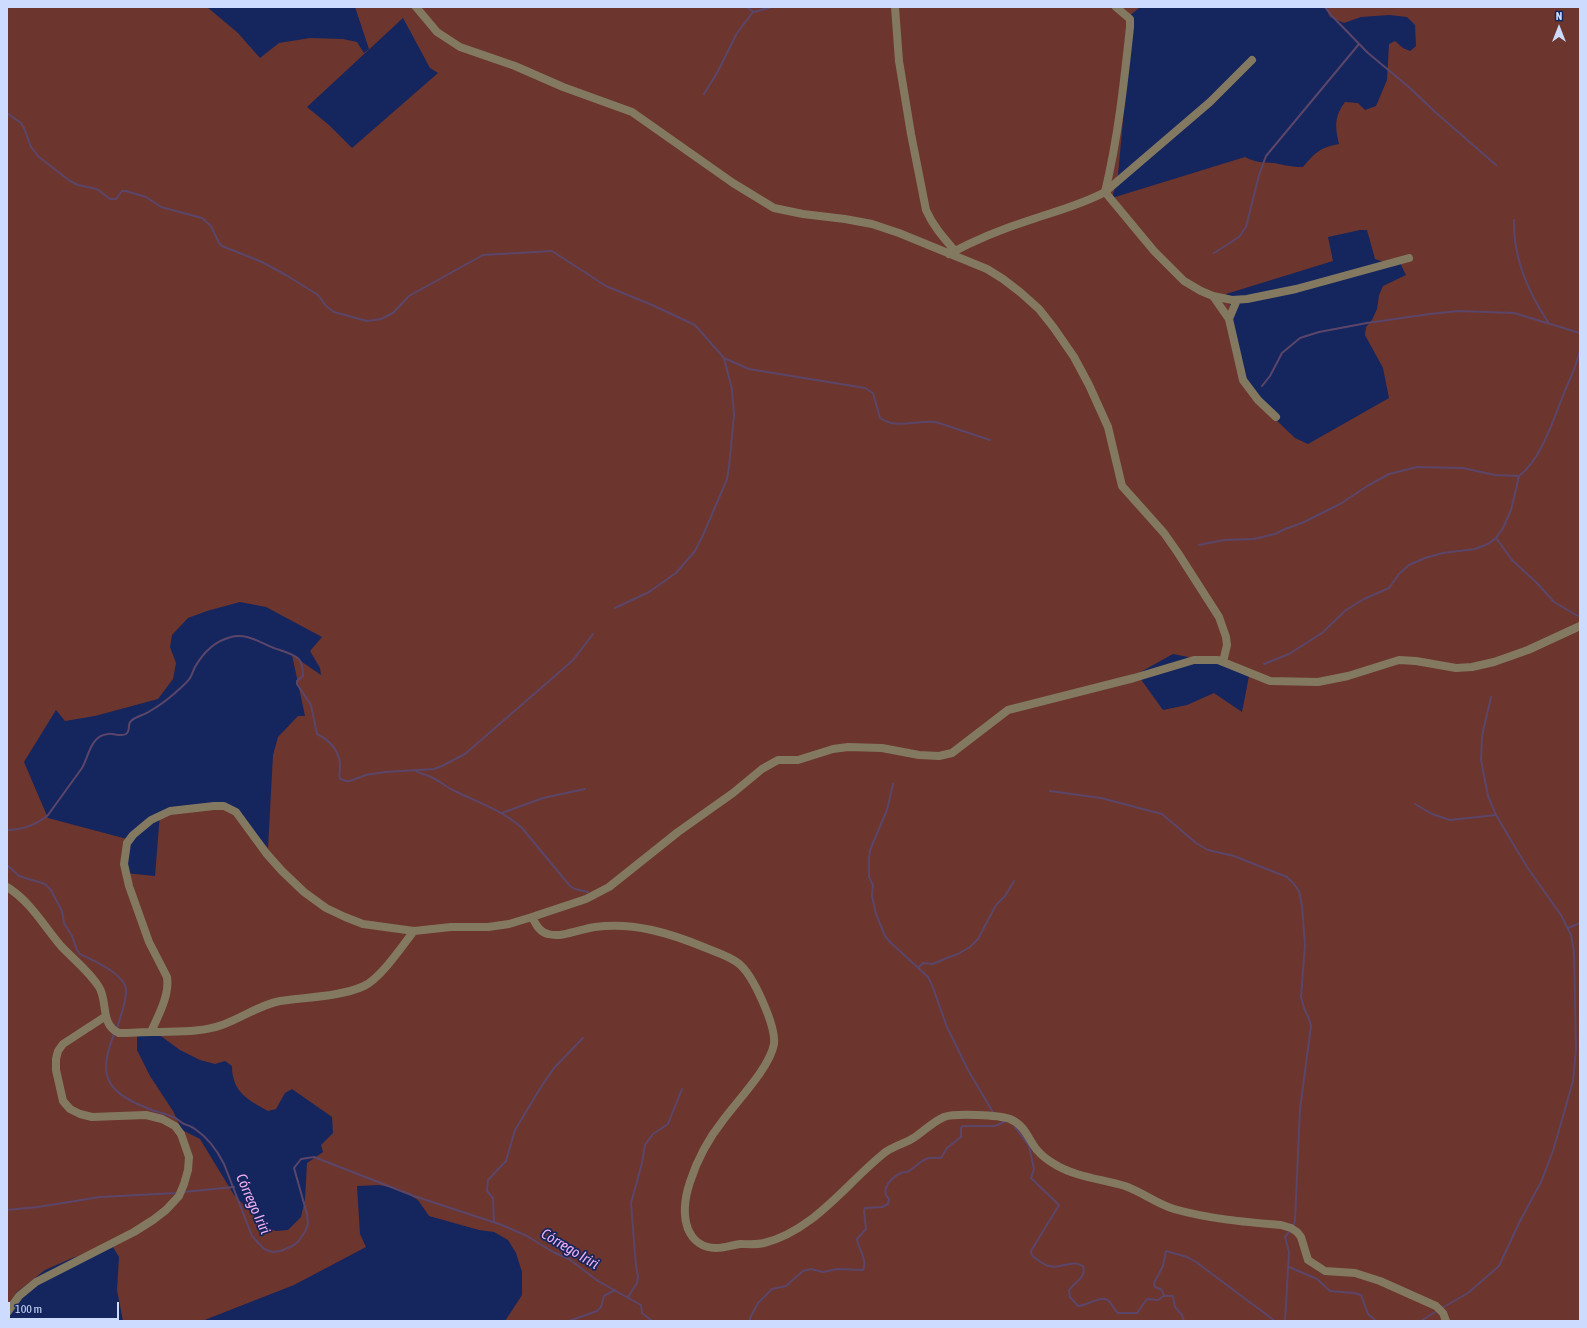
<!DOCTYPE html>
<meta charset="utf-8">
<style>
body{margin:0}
#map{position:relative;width:1587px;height:1328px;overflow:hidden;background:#15255d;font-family:"Asap Condensed",sans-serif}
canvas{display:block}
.frame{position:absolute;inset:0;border:8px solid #ccdbfe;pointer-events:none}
.north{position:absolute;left:1539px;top:8px;width:40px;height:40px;-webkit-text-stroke:3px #15255d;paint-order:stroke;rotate:0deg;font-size:11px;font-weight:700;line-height:16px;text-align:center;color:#ccdbfe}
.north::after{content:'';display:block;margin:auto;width:14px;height:18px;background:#ccdbfe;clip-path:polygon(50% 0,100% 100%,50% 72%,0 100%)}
.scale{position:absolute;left:8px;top:1302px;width:111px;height:18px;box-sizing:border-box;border:2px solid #ccdbfe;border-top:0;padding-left:5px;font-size:12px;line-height:14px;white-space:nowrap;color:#ccdbfe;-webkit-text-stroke:3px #15255d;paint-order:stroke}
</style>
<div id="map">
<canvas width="1587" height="1328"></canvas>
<div class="frame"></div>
<div class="north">N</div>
<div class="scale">100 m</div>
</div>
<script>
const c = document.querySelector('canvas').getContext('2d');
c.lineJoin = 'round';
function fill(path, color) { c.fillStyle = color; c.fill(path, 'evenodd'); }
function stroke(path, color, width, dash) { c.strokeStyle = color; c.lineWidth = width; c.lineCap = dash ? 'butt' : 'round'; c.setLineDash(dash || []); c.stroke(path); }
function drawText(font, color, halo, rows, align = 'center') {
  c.font = font + ' "Asap Condensed",sans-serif'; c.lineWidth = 3.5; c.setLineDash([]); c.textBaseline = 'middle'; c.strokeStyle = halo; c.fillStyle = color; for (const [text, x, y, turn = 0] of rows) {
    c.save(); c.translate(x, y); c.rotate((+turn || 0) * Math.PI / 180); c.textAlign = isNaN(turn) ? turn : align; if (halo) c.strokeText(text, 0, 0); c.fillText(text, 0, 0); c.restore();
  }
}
const green = new Path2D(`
 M7,7H207L238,33L260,58L279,43L310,38L343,39L357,42L364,53L369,49L355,7H1144L1139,8L1128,17L1127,76L1118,175L1112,198L1245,157C1257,163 1261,162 1274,163C1284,165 1292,167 1303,167C1316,152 1319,148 1339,144C1335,126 1334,117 1345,102L1358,103L1365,110L1376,106L1387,80L1389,44L1395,41L1403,48L1410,51L1416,46L1415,25L1407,17L1389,15L1361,17L1344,23L1330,17L1325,7H1580V1321H505L522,1295V1272L516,1253L508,1240L494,1232L479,1230L429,1216L418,1200L399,1189L379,1185L357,1186L360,1234L366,1247L294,1285L202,1321H123L117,1290L119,1257L111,1244L70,1259L45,1270L16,1293L7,1313ZM403,18L430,68L438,73L352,148L329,125L307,107ZM1360,230H1367L1375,259L1387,263H1400L1406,275L1383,286L1379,295L1377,309L1372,320L1366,327L1365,335L1383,368L1389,398L1308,444L1295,438L1252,397L1241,369L1230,305L1226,294L1333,261L1328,237ZM240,602L266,607L322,637L310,651L320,668L321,675L292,655L305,716H298L278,737L273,755L268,848L239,814L220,804L160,813L155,876L125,873L127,839L48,818L24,762L56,710L65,721L95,716L158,699L173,679L176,663L170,647L172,635L188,618L207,611ZM1173,654L1198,659L1227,660L1249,676L1242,712L1214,693L1187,705L1163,710L1137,674ZM137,1033L158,1034L180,1050L200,1060L215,1064L225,1061L232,1066C232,1092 248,1100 268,1111L276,1109L285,1093L292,1089L332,1117L333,1133L321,1145L323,1152L307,1163L305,1199L301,1217L288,1230L276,1231L262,1226L253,1214L234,1195L200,1139L182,1130L173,1111L150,1076L137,1050Z`);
const stream = new Path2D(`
 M746,7L754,12L772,7
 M1325,7L1332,16L1368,53L1410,88L1434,111L1496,165
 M704,94L717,73L737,33L753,12
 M7,113L21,123L24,128L31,147L39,157L70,181L78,185L97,189L110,199H116L122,191H126L146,197L161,207L202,218L211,226L219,243L222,246L262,262L286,275L318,295L326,306L334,312L367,321L381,319L393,313L409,296L483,255L552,251L606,286L652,305L695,325L724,358L749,369L865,388L873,393L880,418C883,420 887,422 891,423C906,426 921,420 936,422L990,440
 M1514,220C1513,256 1528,292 1548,322
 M1214,253L1239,237L1246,227L1259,175L1266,156L1359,44
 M1262,386L1270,376L1282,353L1300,338L1319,332L1367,323L1430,314L1458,311L1514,313L1580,333
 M1496,538L1512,560L1538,584L1554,602L1578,616
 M1199,545L1224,540L1254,539L1275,534L1285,529L1302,523L1340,504L1369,485L1389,474L1417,467L1463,468L1495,475L1519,476C1541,460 1554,418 1564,393C1570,379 1577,365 1580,350
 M615,608L649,592L676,573L695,551L704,533L727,479L729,467L734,415L732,389L724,358
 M1264,664L1289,654L1322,633L1346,610L1364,599L1389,588L1399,574L1409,565L1425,558L1443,553L1475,549L1488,544L1496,538L1503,528L1511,510L1519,476
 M416,771C421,774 428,775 433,778C441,782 449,789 457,792C480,803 503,811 522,828L570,886L575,889L588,892
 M893,784L887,810L870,850L869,859V877L873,885L872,896L876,914L885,936L890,942L928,977L932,985L947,1027L968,1070L994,1114
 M1050,791L1101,798L1162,814L1196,843L1208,850L1234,856L1287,877L1293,883L1299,891L1302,906L1305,945L1301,997L1304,1008L1309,1019L1311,1026L1300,1109L1295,1221L1293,1226
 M1415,804L1432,814L1450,820L1496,815
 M502,813L543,798L585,789
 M7,830C23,830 36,825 48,815L82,768C89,756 90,736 108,734C113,733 121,737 126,734C131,731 127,724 131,721C136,716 145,715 150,711C159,706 167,700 175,693C180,688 186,684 190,678C192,675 193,671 195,667C203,653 215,641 231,637C249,632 264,646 280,650C297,656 303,657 303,676L297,681V684L311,705L317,734C329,740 338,749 340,763C341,769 338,773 340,779L346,781H350L366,775L385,772L434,769L442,766L465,754L564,668L573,660L593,634
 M7,865L19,876L45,884L51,890L62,911L64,923L72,936L77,950L80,954C93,960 124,974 126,989C127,999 120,1019 117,1028
 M1568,928L1580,923
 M918,968L923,963L933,964L947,958L958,954L970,947L978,939L996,905L1005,896L1014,881
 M115,1032C97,1074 105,1092 147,1108C155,1112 165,1113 173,1117C177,1118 180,1122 184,1124C187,1125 191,1126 195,1129C207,1137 217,1150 224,1164L252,1236L264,1249L272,1252L281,1251L294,1245L298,1242L306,1230L308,1224L307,1214L294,1168L301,1159L314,1157L414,1196L502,1225L527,1236L553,1252L569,1259L598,1281L641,1305L642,1313L652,1321
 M1014,1126L1029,1146L1034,1169L1031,1178L1059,1205L1031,1251C1031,1256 1034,1257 1038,1260C1057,1276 1068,1257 1083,1266C1087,1277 1075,1282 1069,1290L1070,1297L1078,1306C1088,1306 1102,1293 1110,1302C1113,1306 1114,1310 1118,1313H1137L1147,1299L1158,1300L1164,1296H1173L1175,1307L1182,1315L1184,1321
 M183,1192L234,1187
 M7,1210L38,1207L100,1197L177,1193
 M494,1222L493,1198L487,1191L488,1180L506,1161L515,1130L541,1087L554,1068L583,1038
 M1289,1267L1317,1279L1330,1291L1354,1293L1361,1295L1368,1314L1376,1321
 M1164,1296L1162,1290L1155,1287L1154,1283L1163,1266L1166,1251L1187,1257L1196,1262L1275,1321
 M628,1297L637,1283L638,1277L636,1266L631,1203L642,1163L645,1145L653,1134L668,1124L682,1089
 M1442,1308L1468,1293L1499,1266L1520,1221L1541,1182L1553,1151L1573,1081L1576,1049L1574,951L1571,935L1561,915L1527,867L1512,842L1496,815L1488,796L1481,760L1482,736L1491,697
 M569,1321L597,1311L601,1307L604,1296L615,1290
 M750,1321V1318L758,1303L772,1289L786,1286L803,1271L811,1269L823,1272L837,1269L863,1270C868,1260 858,1249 857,1239L866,1229L864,1211L865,1208L882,1207L888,1204L889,1199C879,1190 892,1177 901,1173C903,1172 905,1172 907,1172C914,1169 919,1162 926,1159C931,1157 936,1158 941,1158L947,1148L961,1137V1128L963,1126H995L1006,1121
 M1285,1321L1289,1252L1285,1237L1290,1231
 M1421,1321L1438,1310`);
const minor = new Path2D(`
 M416,7L437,32L460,47L515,66L563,87L632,112L733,183L774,208L803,214L845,219L872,224L899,233L987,269L1003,279L1020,292L1039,309L1054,328L1074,357L1089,385L1108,427L1122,486L1164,533L1178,553L1219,617L1226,637L1227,645L1223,662
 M895,7L899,61L911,134L926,210C933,226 944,238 955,251
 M1116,7L1130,19V27C1124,83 1118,138 1105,192L1154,251L1184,281L1201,291L1213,296L1232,300L1247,299L1296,289L1409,258
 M949,254C975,240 1002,229 1030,220C1056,211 1081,205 1105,192L1210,102L1252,60
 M1213,296L1229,319L1243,380L1258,400L1276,417
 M1229,319L1237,300
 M7,887C30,901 44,926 61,946C73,959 89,971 99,987C108,1001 100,1025 119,1033C131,1033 142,1032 153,1032C175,1031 200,1033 222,1025C242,1018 259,1005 280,1001C306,997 340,997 364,986C381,978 402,946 414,931
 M532,917C536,924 539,932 548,934C562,938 580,929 595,927C634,922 670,933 706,948C716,952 729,956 738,963C753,974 776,1026 774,1044C770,1067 738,1100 724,1119C708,1139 698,1157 690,1182C685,1197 682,1213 688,1229C693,1241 703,1248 716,1248C724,1248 732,1245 740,1244C748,1244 756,1245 764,1243C813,1231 845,1185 883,1154C892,1146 905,1144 915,1137C924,1131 934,1121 944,1117C955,1113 999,1115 1010,1119C1025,1125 1028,1139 1037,1150C1042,1156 1049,1161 1056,1165C1076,1177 1102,1179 1125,1186C1142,1192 1157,1204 1174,1209C1209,1219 1245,1222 1281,1225L1291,1228L1297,1232L1301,1237L1308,1260L1325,1271L1355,1273L1380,1281L1436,1306L1443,1313L1446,1321
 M151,1032C158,1016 170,995 167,977L149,942L129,886L124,864L127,843L133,835L151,820L170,811L214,806H224L236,812L266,853L282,871L304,892L326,908L345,917L363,924L414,931L451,927H488L509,924L532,917L586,899L609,887L678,832L733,793L762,769L778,760H798L833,749L848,747L882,748L919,755L939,756L952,753L1008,710L1134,678L1194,660H1218L1270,681L1318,682L1348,676L1399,660L1416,661L1456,668L1472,667L1494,662L1528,650L1580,626
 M7,1313L19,1296L36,1282L134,1232L153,1220L166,1210L179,1196L184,1184L188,1170L189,1157L181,1134L175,1126L162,1119L146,1115L92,1117L80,1114L70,1109L63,1101L56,1070V1059L58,1051L63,1044L106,1016`);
const waterNames = [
 ["Córrego Iriri",253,1204,66],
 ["Córrego Iriri",570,1249,31]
];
fill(green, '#6c352e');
stroke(stream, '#5b466a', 2);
stroke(minor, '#837961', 8);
drawText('italic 15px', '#f1b0ef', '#15255d', waterNames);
</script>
